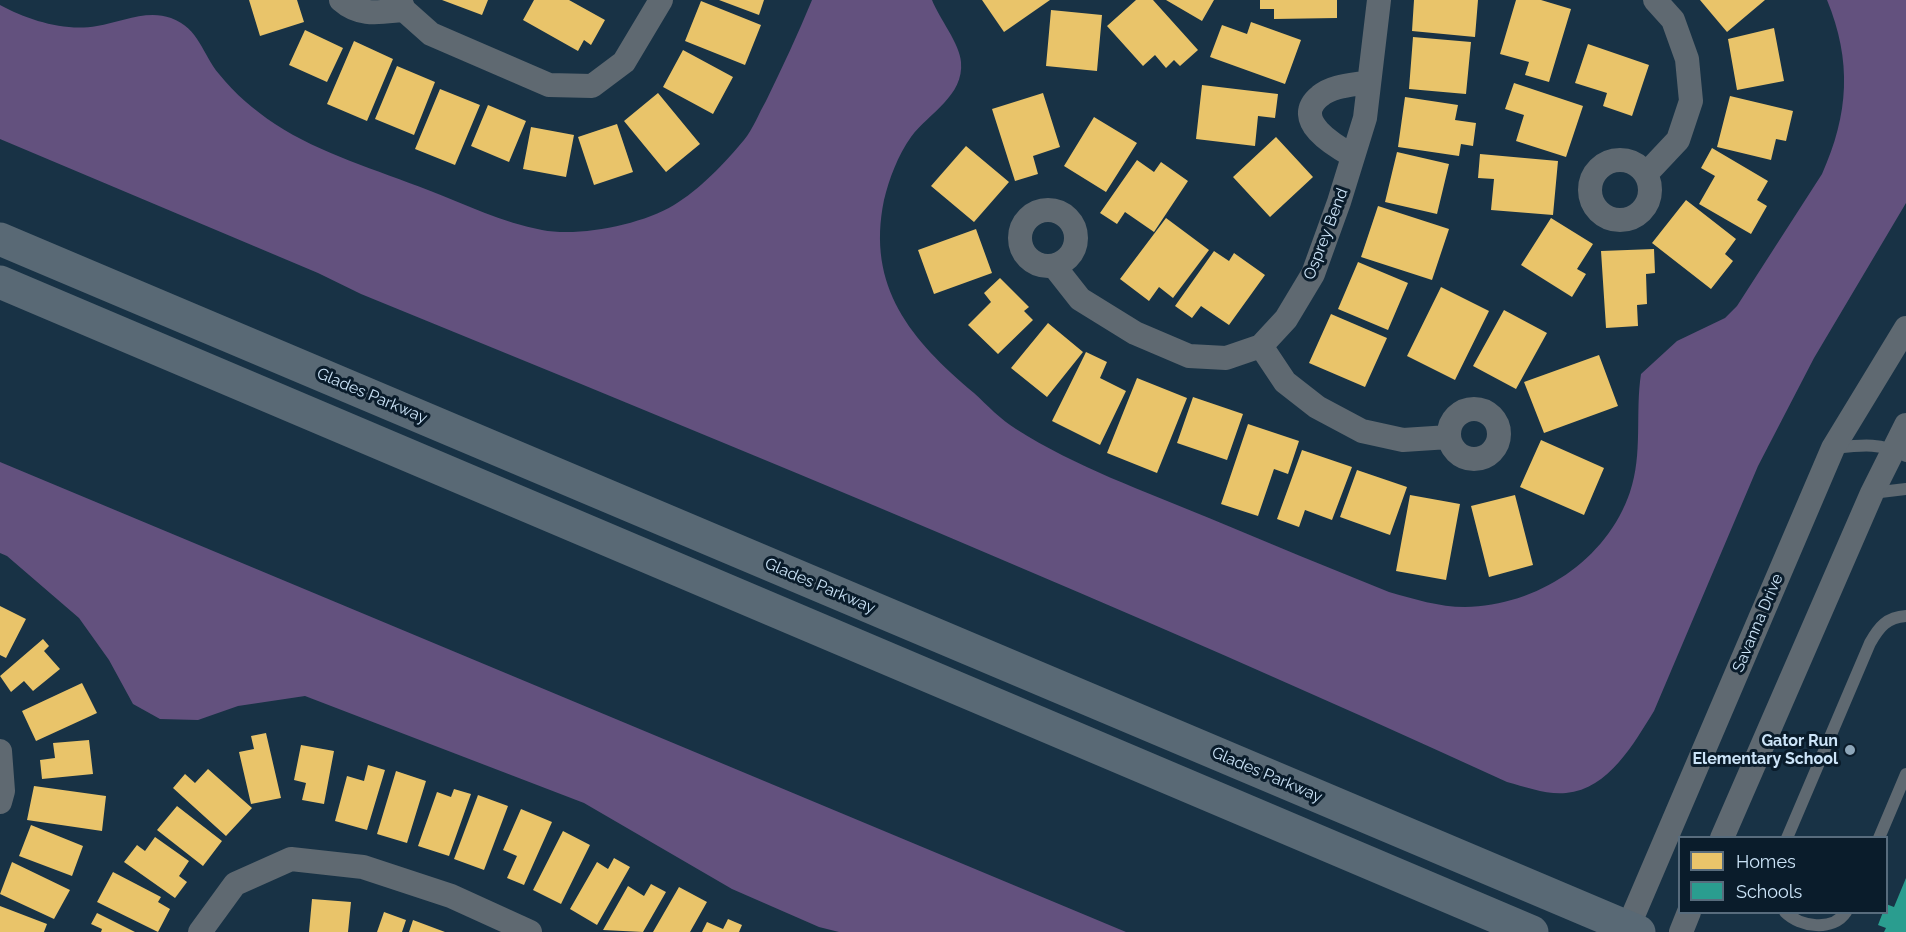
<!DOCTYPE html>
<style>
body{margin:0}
#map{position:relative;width:1906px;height:932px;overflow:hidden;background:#183245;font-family:Raleway,sans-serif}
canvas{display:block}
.legend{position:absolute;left:1678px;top:836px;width:210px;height:78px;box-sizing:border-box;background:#0a1c2b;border:2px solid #586c7d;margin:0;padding:8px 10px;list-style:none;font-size:18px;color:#cce4f8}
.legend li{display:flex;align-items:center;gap:12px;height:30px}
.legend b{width:30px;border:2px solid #586c7d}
</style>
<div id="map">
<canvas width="1906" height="932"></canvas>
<ul class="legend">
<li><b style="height:16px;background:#e9c46a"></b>Homes</li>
<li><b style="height:16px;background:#2a9d8f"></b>Schools</li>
</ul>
</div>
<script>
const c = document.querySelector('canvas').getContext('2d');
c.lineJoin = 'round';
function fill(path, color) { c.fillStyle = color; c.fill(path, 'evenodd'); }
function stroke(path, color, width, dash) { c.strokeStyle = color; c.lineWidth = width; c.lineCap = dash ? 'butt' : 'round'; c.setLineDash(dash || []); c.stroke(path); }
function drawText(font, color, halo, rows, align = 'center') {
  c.font = font + ' Raleway,sans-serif'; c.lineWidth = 6; c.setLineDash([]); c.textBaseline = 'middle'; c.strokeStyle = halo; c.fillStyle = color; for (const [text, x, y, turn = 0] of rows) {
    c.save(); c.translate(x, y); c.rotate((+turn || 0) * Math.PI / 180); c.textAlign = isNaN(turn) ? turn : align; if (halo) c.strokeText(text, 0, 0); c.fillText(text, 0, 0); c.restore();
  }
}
const water = new Path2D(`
 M812,0H932C939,18 960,44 961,62C964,96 929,113 911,137C898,155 889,179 884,200C866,287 911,340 974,393C987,405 1001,420 1016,429C1076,467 1144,491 1209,518C1269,543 1329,568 1389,592C1414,599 1439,607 1465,607C1537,606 1607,560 1630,492C1643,454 1635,413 1641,374L1677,341L1725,318L1737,306L1822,174C1849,114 1852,61 1827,0H1906V203L1814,358L1758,466L1654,711C1634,743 1609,789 1566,793C1547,795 1526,787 1507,782C1130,609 746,451 361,294L318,273L0,139V5C28,20 65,32 97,26C121,22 147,9 171,18C200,29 202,54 219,74C235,94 254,110 275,124C321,154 377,170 428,190C465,204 503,223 542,230C579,237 641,225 674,205C699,190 725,163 744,140C753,129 759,113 766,101C782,68 798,34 812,0Z
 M0,462L1126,932H839L819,927L732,889L584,803L305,696L238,706L198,720L160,719L133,704L109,660L79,618L7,556L0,553Z`);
const homes = new Path2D(`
 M249,0H297L304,22L260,36Z
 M442,0H488L482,15Z
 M534,0H569L605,20L591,45L584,40L578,51L523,20Z
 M719,0H764L759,15Z
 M982,0H1050L1004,32Z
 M1136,0H1153L1198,50L1180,66L1174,60L1166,68L1155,55L1143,66L1107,26Z
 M1166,0H1214L1202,21Z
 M1260,0H1337V18L1274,19V9H1260Z
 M1414,0H1478L1475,37L1412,31Z
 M1516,0H1541L1571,9L1549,82L1525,75L1529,62L1500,54Z
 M1700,0H1765L1727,32Z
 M701,1L761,25L745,65L685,41Z
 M1051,10L1102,15L1097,71L1046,66Z
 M1251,22L1301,40L1285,84L1210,57L1222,25L1247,34Z
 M1774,28L1784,81L1737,90L1728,39Z
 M305,30L343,48L327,82L289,65Z
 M1413,37L1471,42L1466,94L1409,89Z
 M354,41L393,59L367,121L327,104Z
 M1588,44L1649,65L1632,116L1603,106L1607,93L1575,83Z
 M683,50L733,77L713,114L663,87Z
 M397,66L435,82L414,135L375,119Z
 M1514,83L1583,106L1566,157L1516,141L1524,115L1505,109Z
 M1202,85L1278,94L1275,118L1258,116L1255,146L1196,139Z
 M440,89L480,105L455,165L415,149Z
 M658,93L700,144L666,172L624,121Z
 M1043,93L1060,147L1033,156L1038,174L1015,181L992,109Z
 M1730,96L1793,111L1786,141L1776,139L1771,160L1717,147Z
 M1405,97L1458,105L1455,120L1476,123L1473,146L1461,144L1459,156L1398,147Z
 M488,105L526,121L509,162L471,146Z
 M1094,117L1137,143L1106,192L1064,166Z
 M617,124L633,172L594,185L578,137Z
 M531,127L574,135L566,177L523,169Z
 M1276,137L1313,177L1270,217L1233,177Z
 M966,146L1009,182L974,222L931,186Z
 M1712,148L1768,181L1757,200L1767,206L1751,234L1699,204L1715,176L1701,168Z
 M1397,152L1449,164L1437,214L1385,202Z
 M1480,154L1558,161L1553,215L1491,210L1494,179L1478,178Z
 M1137,160L1154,172L1161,162L1188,181L1154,232L1125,212L1117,224L1100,213Z
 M1686,200L1736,239L1725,254L1733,261L1711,289L1652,243Z
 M1378,206L1449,229L1432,280L1361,257Z
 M1166,218L1209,250L1173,298L1159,287L1149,301L1120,279Z
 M1551,218L1593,244L1577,269L1586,274L1572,297L1521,265Z
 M976,229L992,273L934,294L918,250Z
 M1654,249L1655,273L1646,274L1647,304L1637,305L1638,326L1606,328L1601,251Z
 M1214,251L1229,261L1234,253L1265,275L1229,325L1201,306L1192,318L1175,306Z
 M1358,262L1408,283L1388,330L1338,309Z
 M1000,278L1029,307L1024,311L1033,320L998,354L968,325L991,302L984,293Z
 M1441,287L1489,311L1455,380L1407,356Z
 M1504,310L1547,333L1516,389L1473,366Z
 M1331,314L1387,338L1365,387L1309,363Z
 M1048,323L1083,352L1047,397L1011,368Z
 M1086,352L1107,362L1100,378L1126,391L1100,445L1052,421Z
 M1599,355L1618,406L1544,433L1524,382Z
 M1137,378L1187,398L1157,473L1107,453Z
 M1193,397L1243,414L1227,460L1177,443Z
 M1248,424L1299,441L1288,474L1274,469L1258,516L1221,504Z
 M1541,440L1604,468L1584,515L1520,487Z
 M1302,450L1352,467L1332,520L1305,510L1299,527L1277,519Z
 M1357,470L1407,487L1390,535L1340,517Z
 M1410,495L1460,504L1446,580L1396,571Z
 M1515,495L1533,565L1489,577L1471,506Z
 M0,606L26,619L6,658L0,655Z
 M43,639L49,646L44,651L60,669L33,691L24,681L11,692L0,676Z
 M82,683L97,713L36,741L22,711Z
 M266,733L281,798L251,804L239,752L254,749L251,736Z
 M89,740L93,774L42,779L40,760L55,758L53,743Z
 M301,745L334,751L324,804L302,800L306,783L294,780Z
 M368,765L385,770L367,830L335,821L347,776L364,781Z
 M208,769L252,808L226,836L173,788L185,774L195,783Z
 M396,771L426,781L407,843L377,834Z
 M34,786L106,796L102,831L27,820Z
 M454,789L471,794L449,856L418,846L437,792L451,797Z
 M478,795L508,806L484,870L454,859Z
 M177,806L222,841L203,866L157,830Z
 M521,809L552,822L524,885L507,878L517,856L503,850Z
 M31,825L83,846L72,876L19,856Z
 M563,831L590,845L561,904L533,890Z
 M155,837L189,861L179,876L187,882L175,898L124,862L137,845L145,851Z
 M614,858L630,867L597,925L570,909L597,862L608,869Z
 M12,862L70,890L54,919L0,894Z
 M113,872L161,897L158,902L170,909L158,932L97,902Z
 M651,884L666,892L643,932L603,930L628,886L644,896Z
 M679,887L707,902L690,932H653Z
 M312,899L351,902L348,932H309Z
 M0,906L47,924L44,932H0Z
 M384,912L406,920L402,932H377Z
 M97,913L135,932H101L102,929L91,924Z
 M728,919L742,925L739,932H702L707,922L723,929Z
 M413,920L445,932H409Z`);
const schools = new Path2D(`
 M1906,878V932H1884L1886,928L1878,925L1883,912H1886V904L1894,907Z`);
const lane = new Path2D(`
 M1833,448C1861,445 1881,442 1906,456
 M1872,493L1906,489
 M1787,838L1870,643C1879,627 1887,617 1906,616
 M1879,838L1906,774
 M1785,912C1800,927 1833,932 1846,912`);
const street = new Path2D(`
 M341,0C360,17 380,12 404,10
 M400,0L404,10L431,34L549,85L592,86L624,62L661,0
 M1353,156C1335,146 1290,120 1320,96C1333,85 1354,85 1369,82
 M1590 190a30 30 0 1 1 60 0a30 30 0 1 1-60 0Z
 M1646,174L1678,140L1691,101L1687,59L1673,20L1655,0
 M1020 238a28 28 0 1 1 56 0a28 28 0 1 1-56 0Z
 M1054,266L1080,299L1135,333L1189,356L1226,358L1261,346L1286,319L1313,274L1339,202L1365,118L1379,0
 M1261,346L1285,382L1317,407L1362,431L1403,440L1449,437
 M1449 434a25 25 0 1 1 50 0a25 25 0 1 1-50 0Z
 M0,751L3,791L0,802
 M1722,838L1872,493L1906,425
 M200,932L235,884L291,859L363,867L451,896L530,932
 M1626,932L1833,448L1906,328
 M1681,932L1689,912`);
const primary = new Path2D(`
 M0,239L1639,932
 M0,282L1532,932`);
const markers = [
 [1850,750,6,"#8da6b9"]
];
const streetNames = [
 ["Osprey Bend",1326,234,-69],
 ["Glades Parkway",372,396,23],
 ["Glades Parkway",820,586,23],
 ["Savanna Drive",1758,623,-67],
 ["Glades Parkway",1267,775,23]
];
const poiNames = [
 ["Gator Run",1838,741],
 ["Elementary School",1838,759]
];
fill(water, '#63517e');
fill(homes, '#e9c46a');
fill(schools, '#2a9d8f');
stroke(lane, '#5f6971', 12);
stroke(street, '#5f6971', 24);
stroke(primary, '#596975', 33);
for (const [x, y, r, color] of markers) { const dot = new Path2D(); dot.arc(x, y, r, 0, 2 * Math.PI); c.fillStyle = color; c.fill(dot); stroke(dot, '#0a1c2b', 2); }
drawText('16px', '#cce4f8', '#0a1c2b', streetNames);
drawText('bold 16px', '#cce4f8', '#0a1c2b', poiNames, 'right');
</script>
